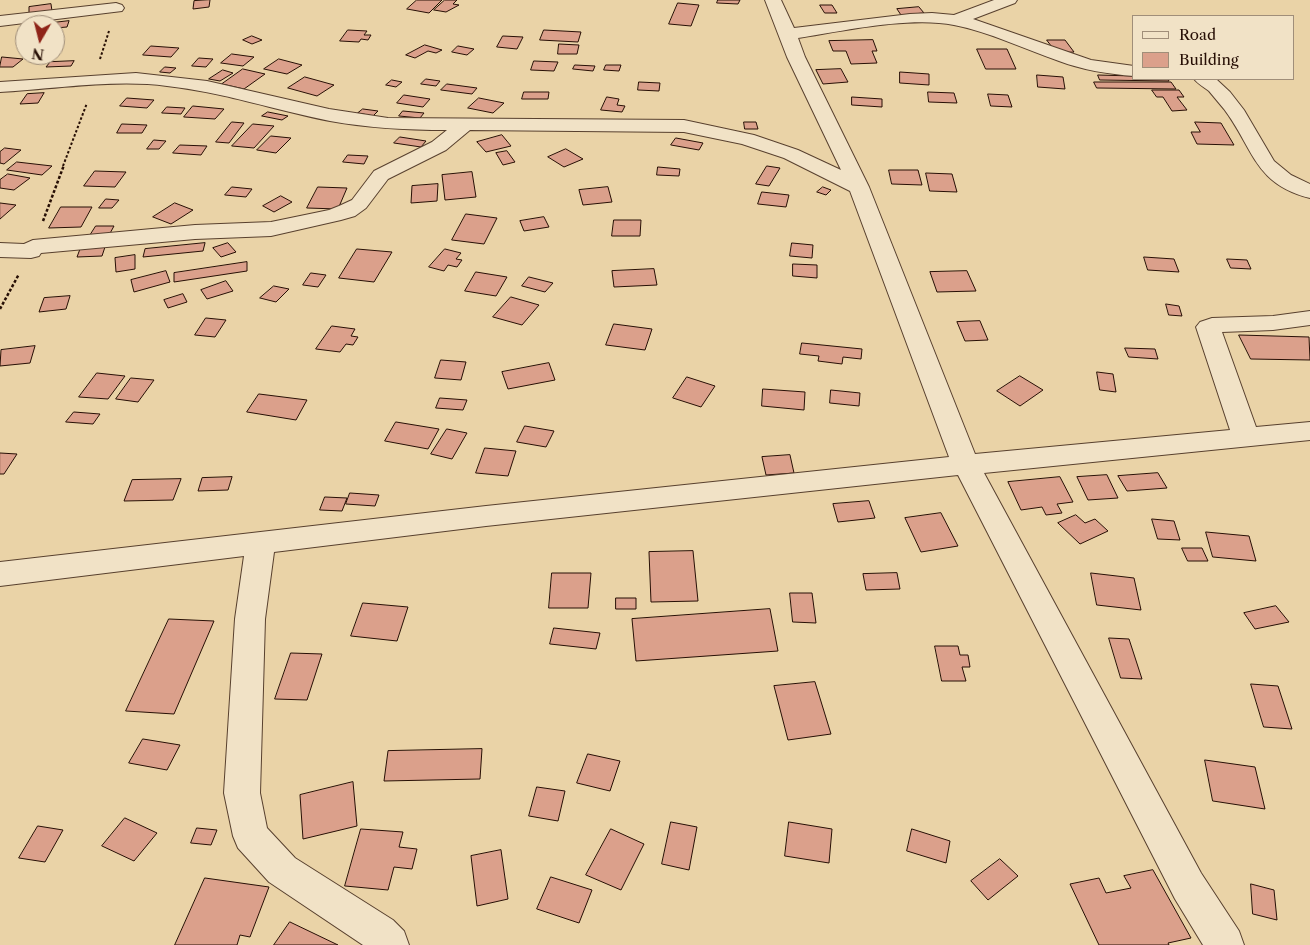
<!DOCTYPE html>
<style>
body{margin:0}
#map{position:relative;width:1310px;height:945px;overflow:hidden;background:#ead3a7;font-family:"Libre Caslon Text",serif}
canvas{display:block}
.legend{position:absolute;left:1132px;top:15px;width:162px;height:65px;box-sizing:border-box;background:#f1e2c6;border:1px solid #a08e79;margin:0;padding:6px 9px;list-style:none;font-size:15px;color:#270f05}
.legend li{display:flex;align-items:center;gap:10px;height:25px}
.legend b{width:25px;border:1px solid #a08e79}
.north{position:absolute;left:15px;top:15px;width:50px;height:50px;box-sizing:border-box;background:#f1e2c6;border:1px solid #a08e79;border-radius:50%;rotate:188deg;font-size:14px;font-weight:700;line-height:20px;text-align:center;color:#270f05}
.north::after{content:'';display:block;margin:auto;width:18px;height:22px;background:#8f2418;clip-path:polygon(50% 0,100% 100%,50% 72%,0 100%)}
</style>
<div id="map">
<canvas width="1310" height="945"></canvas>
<ul class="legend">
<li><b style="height:6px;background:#f1e2c6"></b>Road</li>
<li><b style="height:14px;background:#dba08b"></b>Building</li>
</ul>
<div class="north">N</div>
</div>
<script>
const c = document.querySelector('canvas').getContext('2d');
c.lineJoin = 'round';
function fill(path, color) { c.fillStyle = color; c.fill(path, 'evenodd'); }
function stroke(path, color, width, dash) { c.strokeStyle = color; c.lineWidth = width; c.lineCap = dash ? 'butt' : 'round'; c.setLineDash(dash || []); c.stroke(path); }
const building = new Path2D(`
 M210,0L209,7L193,9L194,1Z
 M417,0H442L429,13L407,9Z
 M445,0H457L453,4L459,5L446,12L434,10Z
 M718,0H740L738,4L717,3Z
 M678,3L699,5L691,26L669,24Z
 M51,4L52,11L29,14V7Z
 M820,5H832L837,13H825Z
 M919,7L924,13L901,15L897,9Z
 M69,21L67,27L55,28V25H32Z
 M348,30L367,31L364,35H371L368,40L361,39L359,42L340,41Z
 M544,30L581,32L578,42L540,40Z
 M252,36L262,40L252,44L243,40Z
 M503,36L523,37L517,49L497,47Z
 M873,40L877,51H872L877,63L851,64L846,51H833L829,41Z
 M1047,40H1065L1074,52L1057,53Z
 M559,44L579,45L577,54H558Z
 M425,45L442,50L436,53L428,51L415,58L406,55Z
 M151,46L179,48L171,57L143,55Z
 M458,46L474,49L467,55L452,52Z
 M977,49H1007L1016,69H986Z
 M232,54L254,57L243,66L221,63Z
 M2,57L23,59L13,67H0Z
 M199,58L213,59L206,67L192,66Z
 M279,59L302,65L287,74L264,69Z
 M74,61L71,66L46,67L50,62Z
 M534,61L558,62L554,71L531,70Z
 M575,65L595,66L593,71L573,69Z
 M606,65H621L619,71L604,70Z
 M165,67L176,68L170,73L160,72Z
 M243,69L265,74L244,89L222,84Z
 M841,69L848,82L823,84L816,70Z
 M223,70L233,73L220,81L209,79Z
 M900,72L929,74V85L900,83Z
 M1037,75L1063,77L1065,89L1038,87Z
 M1098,75L1134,76V79H1168L1169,81L1100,80Z
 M305,77L334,85L317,96L288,88Z
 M426,79L440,81L436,86L421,84Z
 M392,80L402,82L396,87L386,85Z
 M639,82L660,83L659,91L638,90Z
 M1094,82H1171L1176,89L1097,88Z
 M447,84L477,88L472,94L441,90Z
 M1152,90H1179L1184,97H1177L1187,110L1172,111L1163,97H1157Z
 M524,92H549L548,99H522Z
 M928,92L954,93L957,103L929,102Z
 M44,93L38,103L20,104L27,94Z
 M988,94L1008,95L1012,107L991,106Z
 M404,95L430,99L423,107L397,103Z
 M607,97L619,99L617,105L625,106L622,112L601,110Z
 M852,97L882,99V107L852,105Z
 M127,98L154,100L147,108L120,106Z
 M479,98L504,103L493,113L468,108Z
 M193,106L224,109L215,119L184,117Z
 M167,107L185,108L181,114L162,113Z
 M363,109L378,111L373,116L358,113Z
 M403,111L424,113L420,118L399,116Z
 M268,112L288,116L282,120L262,116Z
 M232,122L244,123L229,143L216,142Z
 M744,122H756L758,129H745Z
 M1195,122L1221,123L1234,145L1197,144L1191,132H1200Z
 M122,124L147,125L142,133H117Z
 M253,124L274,126L254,148L232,146Z
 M502,135L511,146L486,152L477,142Z
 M271,136L291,138L276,153L257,150Z
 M400,137L426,141L421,147L394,143Z
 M676,138L703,143L699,150L671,145Z
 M154,140L166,141L159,149H147Z
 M180,145L207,146L201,155L173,153Z
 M5,148L21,150L4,164L0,163V152Z
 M566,149L583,159L564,167L548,157Z
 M507,151L515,162L503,165L496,153Z
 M348,155L368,156L364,164L343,162Z
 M17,162L52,166L42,175L7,170Z
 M767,166L780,168L769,186L756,184Z
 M658,167L680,169L679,176L657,175Z
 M889,170H918L922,185L892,184Z
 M95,171L126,172L115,187L84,186Z
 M472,172L476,197L445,200L442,175Z
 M926,173L952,174L957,192L930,191Z
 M8,174L30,178L14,190L0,188V180Z
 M438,184L437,201L411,203L412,186Z
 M232,187L252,189L246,197L225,195Z
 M318,187L347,188L338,209L307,208Z
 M608,187L612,202L583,205L579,190Z
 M823,187L831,190L826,195L817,192Z
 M762,192L789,195L786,207L758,204Z
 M281,196L292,202L274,212L263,206Z
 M106,199L119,200L112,208H99Z
 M0,203L16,205L0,219Z
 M175,203L193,210L171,224L153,217Z
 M61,207H92L81,227L49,228Z
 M466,214L497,218L484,244L452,240Z
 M544,217L549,227L524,231L520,221Z
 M614,220H641L640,236H612Z
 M96,226H114L108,237H89Z
 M205,243L203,251L143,257L145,249Z
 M228,243L236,252L221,257L213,248Z
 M792,243L813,245L812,258L790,256Z
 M105,247L102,256L77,257L80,249Z
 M357,249L392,252L374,282L339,278Z
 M445,249L461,253L456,259L462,260L457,267L448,265L444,271L429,267Z
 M135,255V269L116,272L115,258Z
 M1144,257L1174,259L1179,272L1148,270Z
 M1227,259L1247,260L1251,269L1231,268Z
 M247,262V271L174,282V273Z
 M793,264L817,265V278L793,276Z
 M654,269L657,285L614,287L612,271Z
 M166,271L170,282L134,292L131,280Z
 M967,271L976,291L937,292L930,272Z
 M476,272L507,277L496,296L465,291Z
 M311,273L326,275L318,287L303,285Z
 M529,277L553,283L545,292L522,286Z
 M226,281L233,291L207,299L201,290Z
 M274,286L289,289L276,302L260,298Z
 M183,294L187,302L168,308L164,300Z
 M70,296L66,309L39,312L44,298Z
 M511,297L539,305L522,325L493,317Z
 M1166,304L1179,306L1182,316L1169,315Z
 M206,318L226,320L215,337L195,335Z
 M980,321L988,340L965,341L957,322Z
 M614,324L652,329L645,350L606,345Z
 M332,326L355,329L351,336L358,337L353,345L346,344L340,352L316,349Z
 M1239,335L1309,337L1310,360L1251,359Z
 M802,343L862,349L861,359L843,357L842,364L818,361L819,356L800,354Z
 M35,346L30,363L0,366L1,350Z
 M1125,348L1155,349L1158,359L1129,357Z
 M441,360L466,362L461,380L435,378Z
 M549,363L555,380L508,389L502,372Z
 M1097,372L1113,374L1116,392L1100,390Z
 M97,373L125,376L108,399L79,397Z
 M1020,376L1043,390L1020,406L997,391Z
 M687,377L715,386L701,407L673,398Z
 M131,378L154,380L138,402L116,399Z
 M763,389L805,392L804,410L762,406Z
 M831,390L860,393L859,406L830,403Z
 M259,394L307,400L296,420L247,412Z
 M440,398L467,400L463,410L436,408Z
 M74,412L100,414L93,424L66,422Z
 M396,422L439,429L428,449L385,441Z
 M525,426L554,431L546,447L517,442Z
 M447,429L467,433L452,459L431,454Z
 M485,448L516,451L508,476L476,473Z
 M0,453L17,454L4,474H0Z
 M790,455L794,473L766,475L762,457Z
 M1158,473L1167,488L1127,491L1118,476Z
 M1107,475L1118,498L1088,500L1077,477Z
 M232,477L228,490L198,491L202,478Z
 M1060,477L1073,502L1057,504L1062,513L1046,515L1042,507L1021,510L1008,482Z
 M181,479L173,500L124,501L132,480Z
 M350,493L379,495L375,506L346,504Z
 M325,497L347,498L342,511L320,510Z
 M869,501L875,518L838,522L833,504Z
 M941,513L958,546L921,552L905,518Z
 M1076,515L1085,523L1095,519L1108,531L1080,544L1058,523Z
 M1152,519L1174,521L1180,540L1158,539Z
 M1206,532L1249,536L1256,561L1213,557Z
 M1182,548H1202L1208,561H1188Z
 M693,551L698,601L651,602L649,552Z
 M552,573H591L588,608H549Z
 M897,573L900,589L866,590L863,574Z
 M1091,573L1134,578L1141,610L1097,605Z
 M790,593H812L816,623L793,622Z
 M616,598H636V609H616Z
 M363,603L408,607L397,641L351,636Z
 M1276,606L1289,622L1255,629L1244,613Z
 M770,609L778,651L636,661L632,619Z
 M169,619L214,621L174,714L126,711Z
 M554,628L600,633L596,649L550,644Z
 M1109,638L1129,639L1142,679L1121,678Z
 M935,646H958L960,655H968L970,667H962L966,681H942Z
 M291,653L322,654L307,700L275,699Z
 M815,682L831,734L788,740L774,686Z
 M1251,684L1278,686L1292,729L1264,727Z
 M143,739L180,745L167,770L129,763Z
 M482,749L480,779L384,781L388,751Z
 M588,754L620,761L610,791L577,783Z
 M1205,760L1255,767L1265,809L1213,801Z
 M353,782L357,826L303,839L300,795Z
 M537,787L565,791L558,821L529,816Z
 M125,818L157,833L134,861L102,846Z
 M671,822L697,827L689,870L662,864Z
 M789,822L832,829L829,863L785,856Z
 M38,826L63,830L45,862L19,858Z
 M197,828L217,830L211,845L191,843Z
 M361,829L403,832L399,847L417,849L412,869L394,867L388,890L345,886Z
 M611,829L644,844L621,890L586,875Z
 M912,829L950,841L946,863L907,851Z
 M501,850L508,899L477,906L471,856Z
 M1000,859L1018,876L988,900L971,881Z
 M1153,870L1191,938L1168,943L1169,945H1099L1070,884L1099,878L1106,893L1131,888L1124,876Z
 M551,877L592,890L579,923L537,909Z
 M205,878L269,887L250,937L240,935L237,945H175Z
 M1251,884L1274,890L1277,920L1253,914Z
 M290,922L338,945H274Z`);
const pathFar1 = new Path2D(`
 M100,59L109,31
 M63,166L87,103`);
const path = new Path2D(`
 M43,221L64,165
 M0,309L19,274`);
const street = new Path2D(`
 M765,0H781L794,28L910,14L932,13L954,15L994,0H1017L1015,3L973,19L1091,60L1134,66V76C1108,74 1083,70 1059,61C1024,49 990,32 954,25C910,16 843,31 798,38L805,57L869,187L975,454L1230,430L1196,327L1200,322L1212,318L1273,316L1310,311V325L1273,330L1222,332L1256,427L1310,422V440L984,473L1201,873L1239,931L1244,945H1203L1175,899L958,475L486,526L274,552L265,619L260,793L267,828L295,858L393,920L404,931L409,945H363L269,882L238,848L233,836L224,793L235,619L244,556L0,586V562L486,506L949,457L850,191L784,158L742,144L684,132L470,130L446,150L388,179L366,208L355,216L341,220L271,236L195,239L41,253L39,256L31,258L0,257V243L24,244L33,240L195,225L271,222L329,210L339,206L352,200L374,171L432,142L447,130C407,130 369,128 330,121C275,110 222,92 167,86C116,79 52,89 0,92V82L136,73L207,81L329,109L388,118L684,120L754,135L798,150L841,170L787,57Z
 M116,3L122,5L124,8L122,11L0,26V16Z
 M1194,79H1216L1230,92L1244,110L1274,161L1291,175L1310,184V198C1254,184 1254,149 1224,109C1219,103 1214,97 1209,91C1204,87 1198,84 1194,79Z`);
fill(building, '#dba08b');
stroke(building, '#270f05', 1);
stroke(street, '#58402e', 2);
stroke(pathFar1, '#270f05', 2, [2.5, 2]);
stroke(path, '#270f05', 2.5, [3, 2]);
fill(street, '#f1e2c6');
</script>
